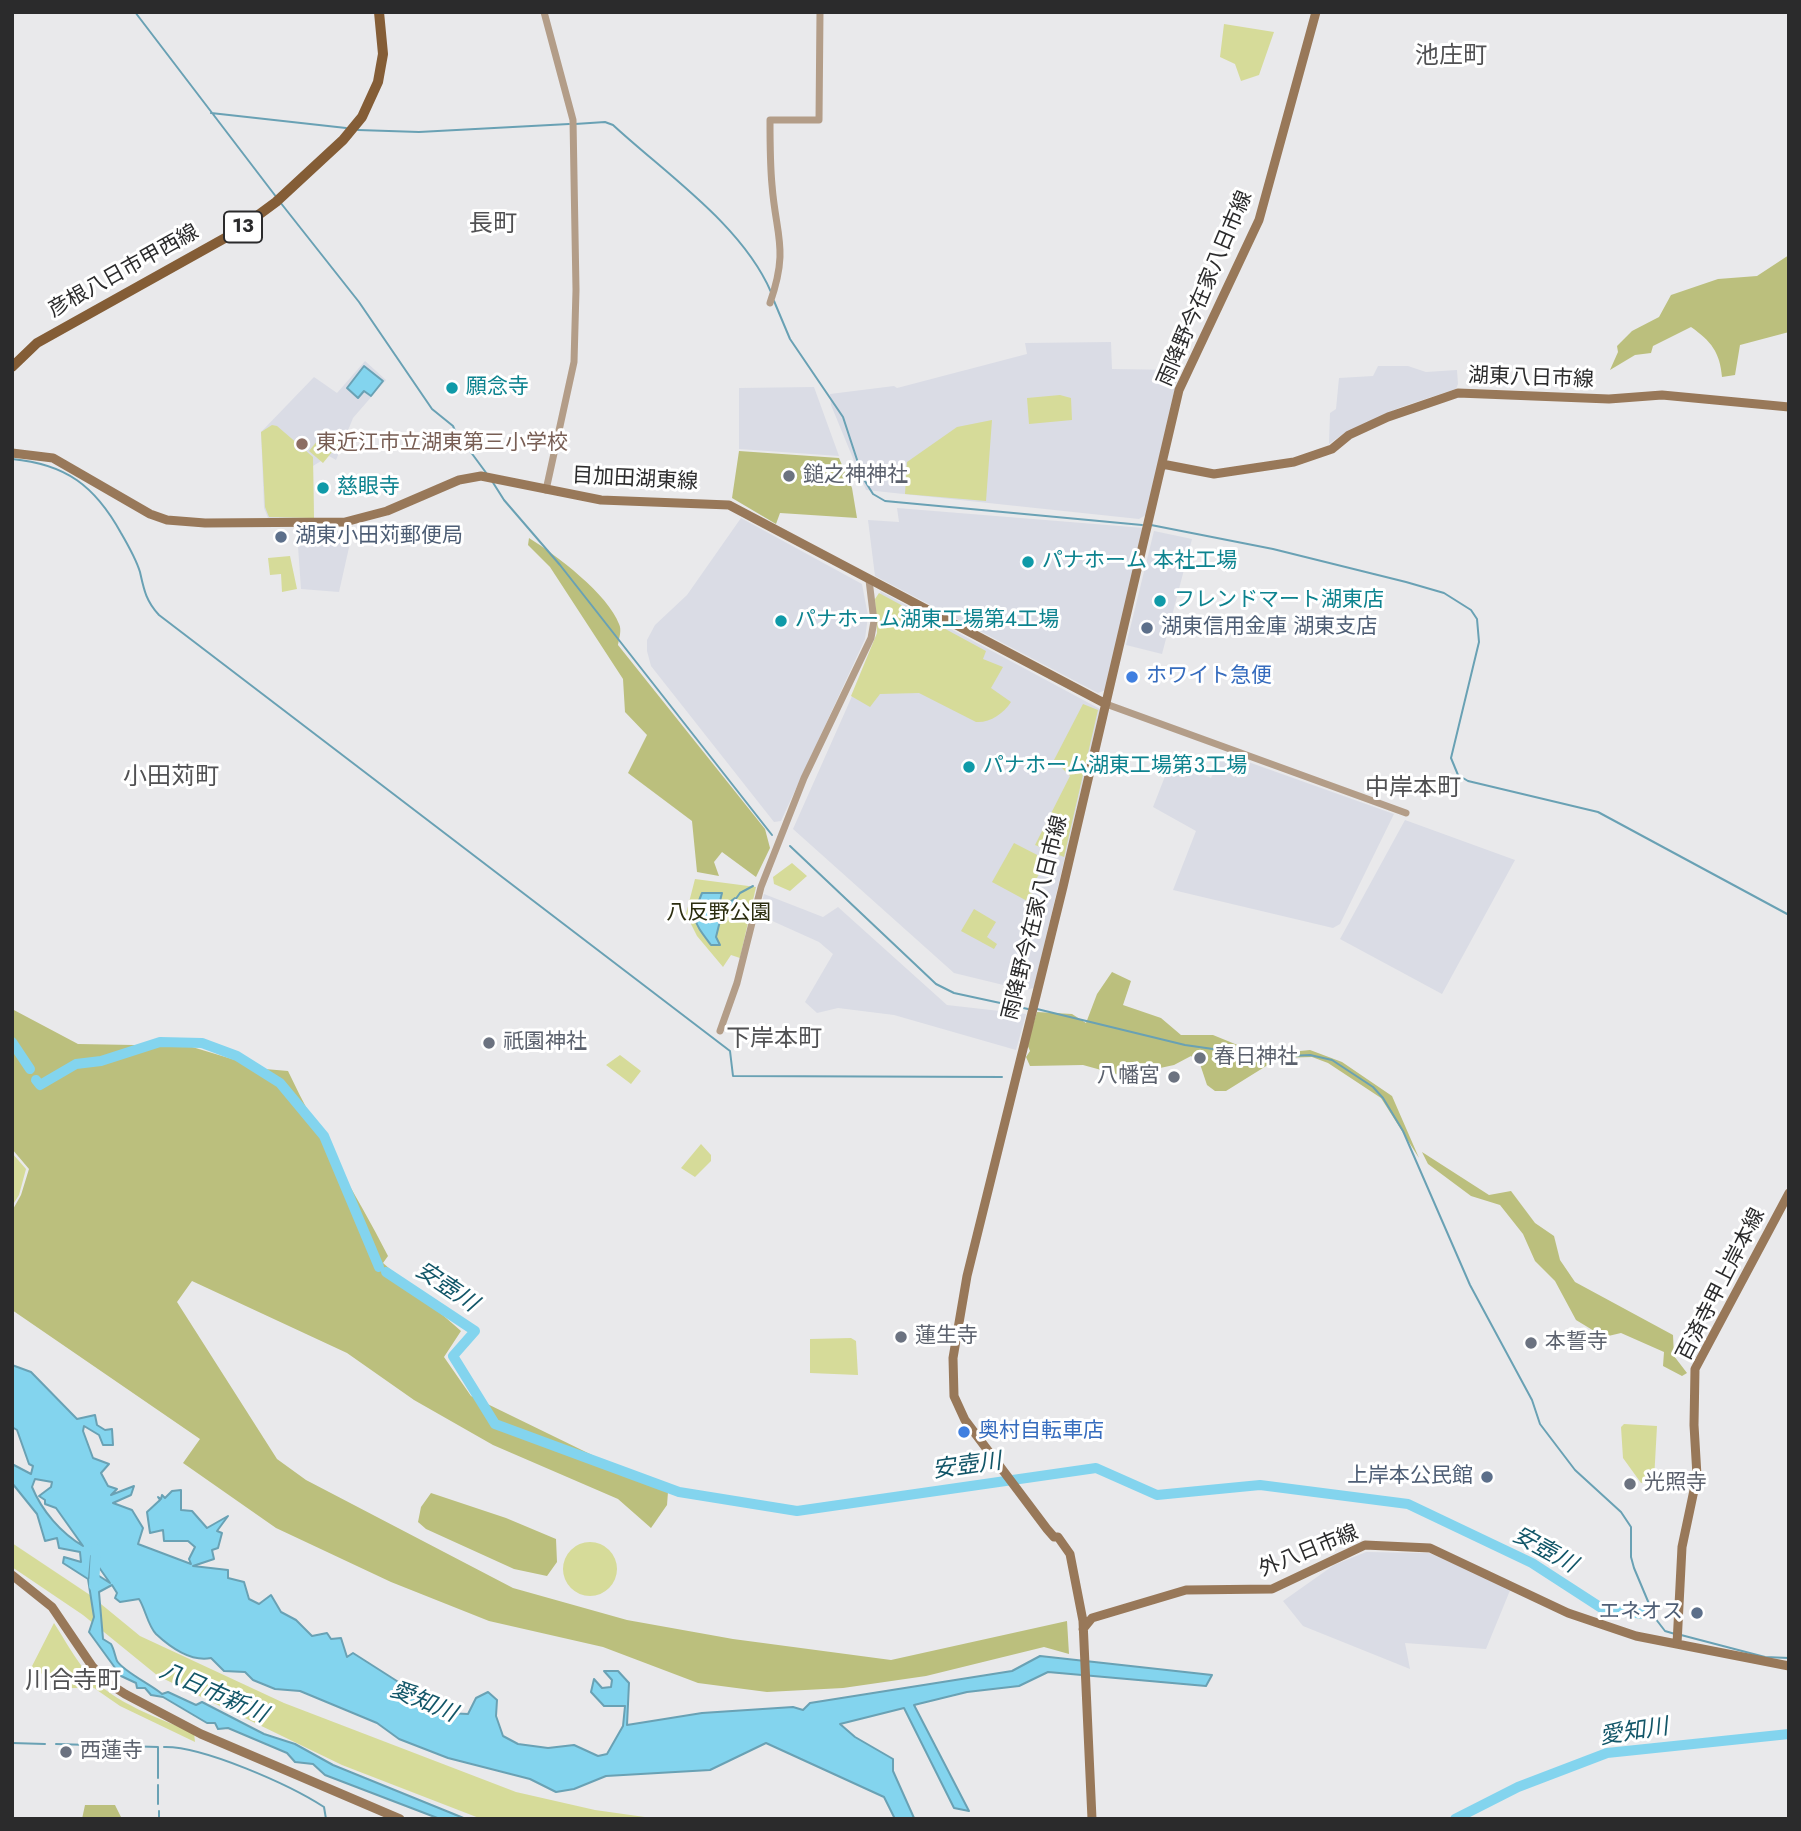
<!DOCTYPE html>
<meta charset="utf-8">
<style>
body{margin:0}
#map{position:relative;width:1801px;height:1831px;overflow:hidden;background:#e9e9eb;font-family:Jost,sans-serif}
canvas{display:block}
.frame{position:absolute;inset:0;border:14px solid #2b2b2c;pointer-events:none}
</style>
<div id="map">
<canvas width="1801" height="1831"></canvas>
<div class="frame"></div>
</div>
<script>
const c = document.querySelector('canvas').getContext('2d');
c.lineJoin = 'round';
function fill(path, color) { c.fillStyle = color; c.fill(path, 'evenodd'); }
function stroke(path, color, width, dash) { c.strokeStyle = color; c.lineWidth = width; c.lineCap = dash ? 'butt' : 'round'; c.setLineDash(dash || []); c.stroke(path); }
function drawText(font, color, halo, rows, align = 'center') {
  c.font = font + ' Jost,"Noto Sans JP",sans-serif'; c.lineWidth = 6; c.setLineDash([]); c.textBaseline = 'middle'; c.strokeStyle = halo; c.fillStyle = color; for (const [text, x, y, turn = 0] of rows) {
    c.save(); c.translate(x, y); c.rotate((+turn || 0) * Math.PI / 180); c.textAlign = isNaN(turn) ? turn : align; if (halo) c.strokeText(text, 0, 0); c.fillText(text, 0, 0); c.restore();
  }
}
const built = new Path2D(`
 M1111,342L1112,369L1179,370L1146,515L1139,519L866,490L831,405L830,394L894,386L897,388L1027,354L1025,343Z
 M365,361L386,380L353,418L336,460L329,456L313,466L314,519L268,518L264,508L261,432L314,377L337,393Z
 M1378,366H1408L1426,372L1457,370L1458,384L1456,389L1401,407L1343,434L1329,444L1330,413L1336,409L1339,378L1373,376Z
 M814,387L839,456L739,449V388Z
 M897,508L1144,528L1106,690L1098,693L875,576L868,520L899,522Z
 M741,518L862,584L868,616L865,639L781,821L774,822L651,666L647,651V640L655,625L687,595Z
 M344,530L350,543L339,592L301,589L297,532Z
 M1154,531L1192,539L1162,654L1126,645Z
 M880,591L1100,709L1034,988L1024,990L954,973L793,829L885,622Z
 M1223,753L1394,814L1340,924L1333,928L1173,890L1196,831L1153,807L1171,761L1211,778Z
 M1405,820L1515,860L1442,994L1340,939Z
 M764,894L823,917L838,907L947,1005L1026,1014L1016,1050L894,1015L838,1008L817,1013L805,1002L833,954L819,942L759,915Z
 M1366,1552L1429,1553L1511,1588L1486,1649L1405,1643L1410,1669L1303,1626L1283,1601L1334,1565Z`);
const green = new Path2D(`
 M1224,24L1274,32L1259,75L1241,81L1235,64L1220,57Z
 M1060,395L1071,398L1072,420L1029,424L1027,398Z
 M992,420L986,501L905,494L907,462L957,427Z
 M272,425L277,426L313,457L314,518L269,517L265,507L261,432Z
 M327,429L341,441L323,463L309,451Z
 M290,556L297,589L282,592L281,574L270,575L268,558Z
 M879,593L986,651L983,659L1003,667L991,688L1011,702C1003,714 990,723 976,722L919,693L880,694L870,707L851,696L877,633L875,599Z
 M1083,704L1098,710L1064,857L1035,845L1070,776L1054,760Z
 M1014,843L1047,860L1029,892L1034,895L1029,902L992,882Z
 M792,863L807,876L790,891L774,884L773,877Z
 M695,879L756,887L740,958L731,955L723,967L697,936L686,914Z
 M974,909L996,922L987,937L997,944L994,949L961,931Z
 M620,1055L641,1071L631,1084L606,1065Z
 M701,1144L711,1155V1161L695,1177L681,1168Z
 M12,1153L26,1169L19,1195L12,1206Z
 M851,1338L856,1341L858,1375L810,1373V1339Z
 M1624,1424L1657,1426L1654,1480L1641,1483L1623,1458L1621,1427Z
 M563 1569a27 27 0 1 1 54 0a27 27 0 1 1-54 0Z
 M12,1543L90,1595L140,1636L284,1703L516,1792L595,1810L659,1819L479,1818L342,1765L158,1676L83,1615L12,1567Z
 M54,1623C65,1640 75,1659 88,1674C115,1704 159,1718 194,1733L195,1742L120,1706L94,1688H62L63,1680L30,1670Z`);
const forest = new Path2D(`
 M1789,255V332L1740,345L1735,375L1722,377C1720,352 1711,341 1691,327L1653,346L1651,353L1635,355L1610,370L1618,352L1617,346L1632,331L1659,317L1671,295L1718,279L1757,276Z
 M739,451L839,458L852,488L857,518L780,513L776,524L732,498Z
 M529,538C556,555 608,594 619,624C622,630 619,638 618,645L765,829L770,848L756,877L722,852L714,862L719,876L697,872L692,821L628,773L647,735L625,712L623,679L550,567L528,545Z
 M1112,972L1131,981L1123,1005L1161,1018L1181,1035H1213L1262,1055L1310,1050L1342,1062L1392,1096L1419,1158L1381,1098L1328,1063L1312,1057L1279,1058L1226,1091H1215L1207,1085L1199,1061L1191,1056L1174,1065L1123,1076L1083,1065L1030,1066L1026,1057L1030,1051L1027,1044L1037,1012L1072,1014L1086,1023L1097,994Z
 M12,1009L78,1044L189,1046L265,1069L288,1071C318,1135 356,1193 388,1256L383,1263L461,1331L444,1357L471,1396L668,1492L667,1505L651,1528L618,1499L493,1445L414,1400L347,1353L192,1281L177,1302L277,1459L306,1480L513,1588L627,1620L733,1639L891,1660L1067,1621L1069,1654L1044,1647L926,1676L843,1688L767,1692L698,1683L603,1647L489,1621L391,1582L276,1528L183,1463L200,1439L12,1310V1211L21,1195L29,1169L12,1149Z
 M1422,1152L1489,1195L1511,1191L1535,1223L1554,1236L1560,1260L1575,1282L1673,1335L1674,1356L1687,1373L1682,1376L1663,1366L1664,1352L1621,1333L1604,1337L1576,1320L1555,1281L1535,1261L1523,1234L1500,1205L1471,1196L1428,1164Z
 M431,1493L506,1518L556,1539L557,1562L547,1576L514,1569L426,1529L418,1522L421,1507Z
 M85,1805H115L122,1819H82Z`);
const water = new Path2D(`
 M364,366L383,381L371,396L364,391L358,398L347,388Z
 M702,893H722L720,901L711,902L718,911L735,898L733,907L722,913L716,937L720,945H711C693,921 691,920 702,893Z
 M12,1365L31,1372L77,1419L95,1415L97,1425L105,1430L112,1429L113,1445H103L99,1435L84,1426L83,1431L93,1458L109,1464L101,1473L108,1486L117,1489L111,1495L134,1486L131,1495L113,1503L132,1510L143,1528L138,1544L191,1564L189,1559L195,1547L188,1541H164L163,1530L150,1533L147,1512L160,1500L158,1497L161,1499L162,1495L165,1498L172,1491L181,1490V1510L192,1511L207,1528L228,1516L217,1531L222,1533L218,1548L212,1550L214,1559L193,1566L228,1570V1578L244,1582L249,1599L259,1604L271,1595L281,1612L296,1620L312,1636L327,1633L331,1639L341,1638L347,1657L353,1653L447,1713L468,1714L476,1698L488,1692L497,1700L496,1716L503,1736L518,1744L548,1748L574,1745L598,1756L607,1754L623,1726L625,1706H604L591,1692L594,1679L602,1688L611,1687L612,1680L604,1671H618L629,1683L627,1725L702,1713L793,1707L803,1710L810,1703L1012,1671L1040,1656L1212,1675L1206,1686L1048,1672L1019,1686L967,1692L914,1705L969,1811L954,1808L904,1708L840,1724L855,1737L893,1759V1771L914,1818L921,1819H895L884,1797L766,1743L710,1770L606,1776L574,1789L556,1792L530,1779L448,1758L399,1739L377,1723L300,1691L275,1689L253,1680L245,1672L224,1671L211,1658C191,1662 170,1647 156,1634C148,1626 145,1608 139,1599L120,1602L115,1598L117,1593L112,1585L99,1592L103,1639L111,1644C114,1649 115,1656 117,1661C124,1672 152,1685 162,1694L168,1692L196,1705L202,1702L264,1734L295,1744L333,1765L466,1819H440L325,1775L313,1764L295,1762L287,1753L228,1728L218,1729L215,1723H207L163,1697L151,1695L145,1688H137L136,1683L121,1676L89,1632L94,1617L88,1579L63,1563L64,1557L81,1562L80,1552L59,1548L57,1538L45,1541L37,1514L12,1483V1464L31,1474L33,1466L29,1464L17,1430L12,1427ZM35,1479L52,1482L51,1487L39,1496L45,1500V1504L56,1508L83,1546C61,1533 42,1511 32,1487ZM91,1556L110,1583L96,1574L89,1578Z`);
const stream = new Path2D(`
 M135,12L277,198
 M211,113L346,128
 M575,124L605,122L613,125C666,174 742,225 771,292
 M358,130L419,132L569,124
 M280,202L359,302L432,409L453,426L462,447L470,451L487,474
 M774,301L790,339L843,417L863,478L873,494L885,501L1142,525
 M12,459C66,464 95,486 121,533C128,545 136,559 140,572C144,590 146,601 159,615L730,1051L733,1076L1002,1077
 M492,481L504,500L560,565L772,835
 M1151,525L1273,549L1406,582L1444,593L1471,610L1477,619L1479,642L1451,758L1458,775L1468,781L1598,812L1789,915
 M790,846L936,984L954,993L1028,1009
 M735,900L740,893L753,886
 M1037,1009L1185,1045L1269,1057L1310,1055L1332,1060L1373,1087L1383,1098L1403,1131L1470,1285L1532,1400L1540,1424L1575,1470L1621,1512L1631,1527V1557L1634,1568L1655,1618L1665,1631L1675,1634
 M1681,1635L1765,1657L1789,1658
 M12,1743L45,1744
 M56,1744L158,1747V1778
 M164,1747C203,1746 290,1785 324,1807L326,1819
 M158,1785V1804
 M159,1811V1819`);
const river = new Path2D(`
 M12,1042L30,1069
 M36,1080L40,1085L76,1064L101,1061L160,1042L202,1043L237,1056L280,1083L324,1136L379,1267
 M386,1272L475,1331L453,1356L495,1424L679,1492L797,1511L1096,1468L1157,1495L1260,1485L1408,1504L1532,1563L1603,1609L1644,1614
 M94,1586L96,1549
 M1455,1819L1518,1787L1607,1753L1789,1734`);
const tertiary = new Path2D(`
 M544,12L573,120L576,290L574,362L546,490
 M770,303C789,248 776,237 772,185C770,164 770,142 770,120H819L820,12
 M1106,704L1406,813
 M720,1031L737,983L761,887L804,778L871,638L874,621L869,580`);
const secondary = new Path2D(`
 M12,453L53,458L150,514L167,520L205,523L345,522L387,511L459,480L481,476L601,500L729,505L1106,704
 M1162,464L1214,474L1294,462L1332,449L1349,435L1388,417L1458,393L1609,399L1662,395L1789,407
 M12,1575L52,1607L92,1666L108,1683L125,1694L201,1734L400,1819
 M1083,1629L1092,1618L1186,1590L1272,1589L1365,1545L1430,1548L1568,1613L1636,1636L1789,1666
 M1677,1644L1682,1547L1697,1476L1694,1425L1695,1369L1789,1193
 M1092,1819L1083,1621L1070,1554L1058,1537H1054L1047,1529L965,1420L954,1396L953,1358L967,1276L1063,887L1179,390L1259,220L1316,12`);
const primary = new Path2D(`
 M12,367L37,343L234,233L276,202L343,140L362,117L378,82L383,54L379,12`);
const markers = [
 [452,388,7,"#0f9aa8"],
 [302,444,7,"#8d6e63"],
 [789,476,7,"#6b7280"],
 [323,488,7,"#0f9aa8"],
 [281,537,7,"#5c6f8a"],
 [1028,562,7,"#0f9aa8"],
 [1160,601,7,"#0f9aa8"],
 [781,621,7,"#0f9aa8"],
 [1147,628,7,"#5c6f8a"],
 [1132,677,7,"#3f7fe0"],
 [969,767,7,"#0f9aa8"],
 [489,1043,7,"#6b7280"],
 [1200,1058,7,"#6b7280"],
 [1174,1077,7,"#6b7280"],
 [901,1337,7,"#6b7280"],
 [1531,1343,7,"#6b7280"],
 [964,1432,7,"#3f7fe0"],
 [1487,1477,7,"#5c6f8a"],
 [1630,1484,7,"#6b7280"],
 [1697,1613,7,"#5c6f8a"],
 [66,1752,7,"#6b7280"]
];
const shields = [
 [243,227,38]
];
const shieldNames = [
 ["13",243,227]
];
const streetNames = [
 ["彦根八日市甲西線",124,272,-29],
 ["雨降野今在家八日市線",1206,289,-67],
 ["湖東八日市線",1531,379,2],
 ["目加田湖東線",635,480,3],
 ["雨降野今在家八日市線",1036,918,-76],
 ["百済寺甲上岸本線",1722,1285,-63],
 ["外八日市線",1309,1552,-22]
];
const cultureNames = [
 ["願念寺",466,388],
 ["慈眼寺",337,488],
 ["パナホーム 本社工場",1042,562],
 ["フレンドマート湖東店",1174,601],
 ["パナホーム湖東工場第４工場",795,621],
 ["パナホーム湖東工場第３工場",983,767]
];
const educationNames = [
 ["東近江市立湖東第三小学校",316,444]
];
const worshipNames = [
 ["鎚之神神社",803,476],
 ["祇園神社",503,1043],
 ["春日神社",1214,1058],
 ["八幡宮",1160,1077,"right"],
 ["蓮生寺",915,1337],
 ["本誓寺",1545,1343],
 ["光照寺",1644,1484],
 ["西蓮寺",80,1752]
];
const serviceNames = [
 ["湖東小田苅郵便局",295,537],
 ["湖東信用金庫 湖東支店",1161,628],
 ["上岸本公民館",1473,1477,"right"],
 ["エネオス",1683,1613,"right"]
];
const shopNames = [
 ["ホワイト急便",1146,677],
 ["奥村自転車店",978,1432]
];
const parkNames = [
 ["八反野公園",719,914]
];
const waterNames = [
 ["安壺川",446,1288,34],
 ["安壺川",967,1467,-8],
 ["安壺川",1544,1551,29],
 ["八日市新川",213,1694,24],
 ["愛知川",423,1703,23],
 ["愛知川",1634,1733,-9]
];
const quarterNames = [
 ["池庄町",1451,57],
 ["長町",493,225],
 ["小田苅町",171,778],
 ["中岸本町",1413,789],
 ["下岸本町",774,1040],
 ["川合寺町",73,1682]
];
fill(built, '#dadce5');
fill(green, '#d6db99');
fill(forest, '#bbbf7d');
fill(water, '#83d4ee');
stroke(water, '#69a1b4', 2);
stroke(stream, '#69a1b4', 2);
stroke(river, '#83d4ee', 10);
stroke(tertiary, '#b39d88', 7);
stroke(secondary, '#987859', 9);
stroke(primary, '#845d36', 10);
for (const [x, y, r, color] of markers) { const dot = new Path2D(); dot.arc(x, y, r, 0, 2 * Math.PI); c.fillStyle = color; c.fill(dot); stroke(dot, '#fff', 2.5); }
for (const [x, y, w] of shields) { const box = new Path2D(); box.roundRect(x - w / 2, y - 15.5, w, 31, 5); c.fillStyle = '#fff'; c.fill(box); stroke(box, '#2b2b2c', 2); }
drawText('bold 19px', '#2b2b2c', null, shieldNames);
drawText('21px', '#2b2b2c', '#fff', streetNames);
drawText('21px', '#0d838f', '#fff', cultureNames, 'left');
drawText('21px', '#785e54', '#fff', educationNames, 'left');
drawText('21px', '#5b616d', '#fff', worshipNames, 'left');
drawText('21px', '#4e5e75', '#fff', serviceNames, 'left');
drawText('21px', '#366cbe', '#fff', shopNames, 'left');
drawText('21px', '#2b2d0f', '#fff', parkNames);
drawText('italic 23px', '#125668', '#fff', waterNames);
drawText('24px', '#515153', '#fff', quarterNames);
</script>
